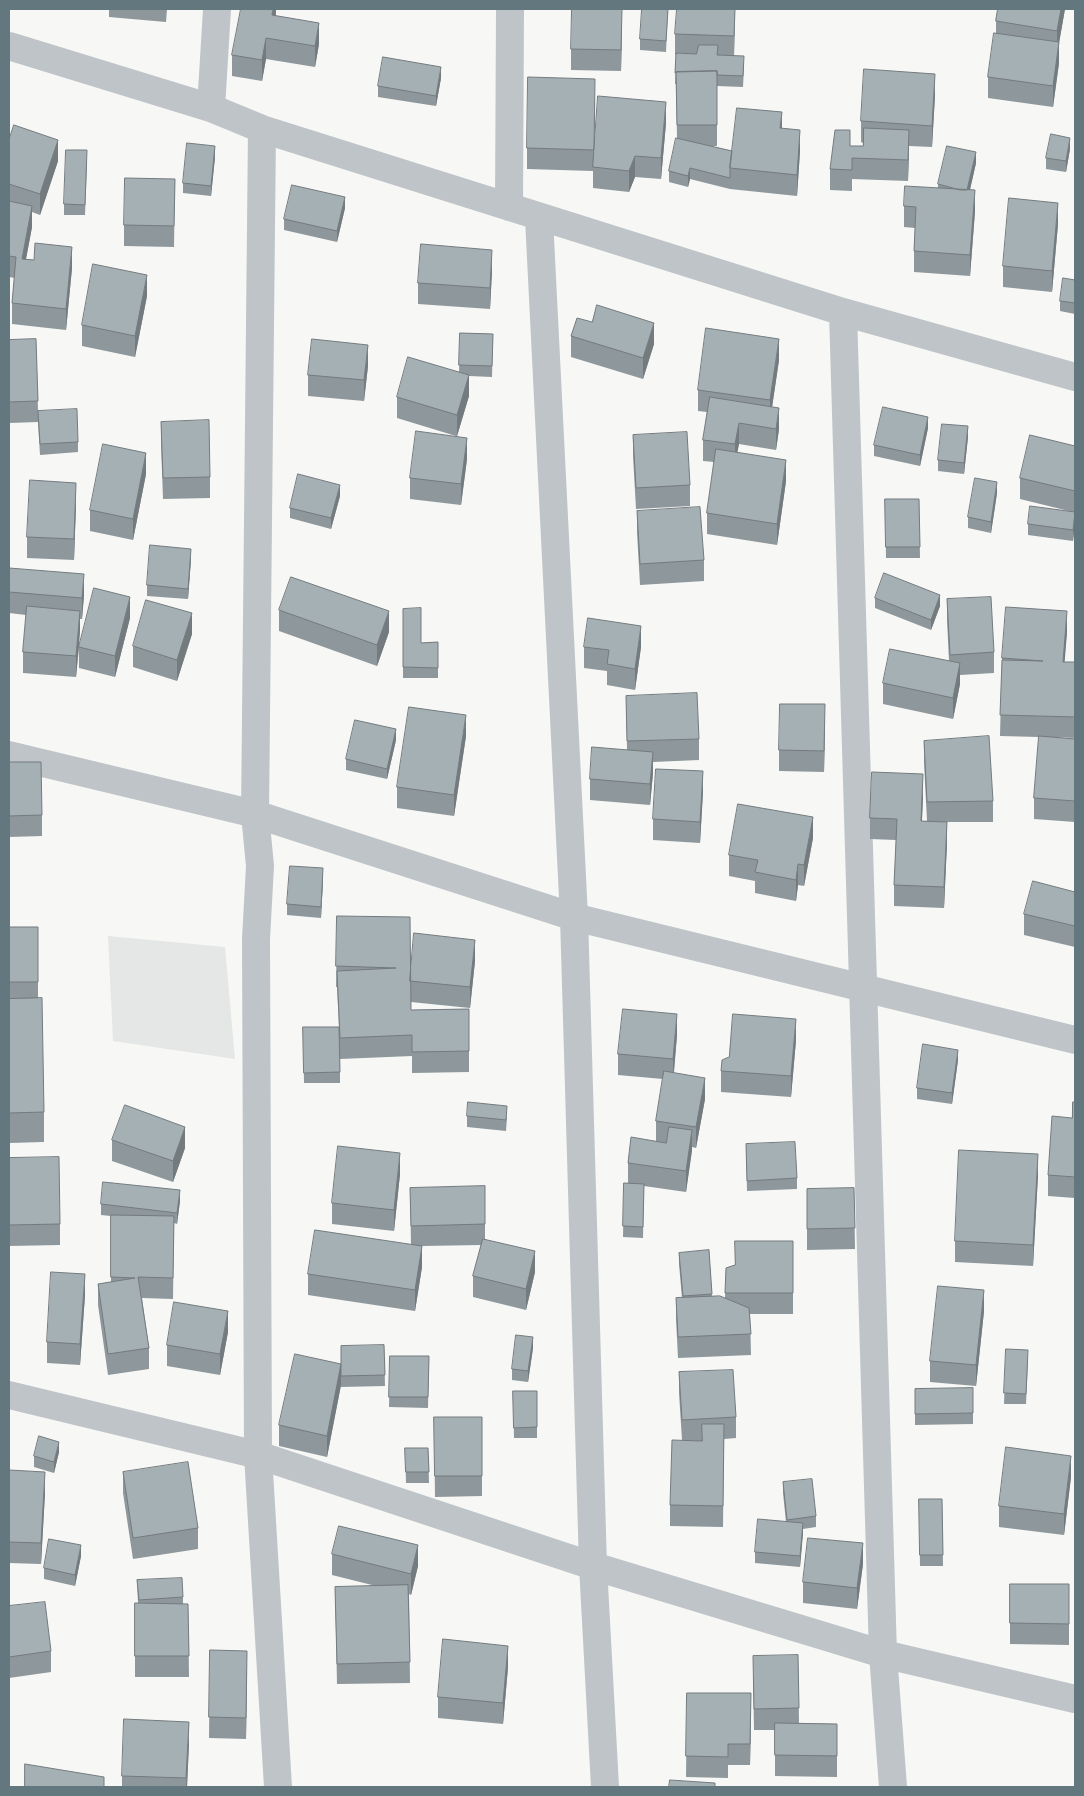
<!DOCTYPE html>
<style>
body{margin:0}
#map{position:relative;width:1084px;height:1796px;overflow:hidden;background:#f7f7f5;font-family:"PT Sans Narrow",sans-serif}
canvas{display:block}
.frame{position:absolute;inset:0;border:10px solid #63777f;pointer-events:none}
</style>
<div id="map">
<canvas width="1084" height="1796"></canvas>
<div class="frame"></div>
</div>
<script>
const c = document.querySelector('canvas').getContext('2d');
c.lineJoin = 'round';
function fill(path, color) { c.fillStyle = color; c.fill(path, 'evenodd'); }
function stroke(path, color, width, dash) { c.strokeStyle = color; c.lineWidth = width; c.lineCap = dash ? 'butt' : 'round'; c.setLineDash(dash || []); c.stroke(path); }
const built = new Path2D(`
 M108,936L225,947L235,1059L113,1041Z`);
const minor = new Path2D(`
 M9,46L211,108L262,129L843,312L1075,377
 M211,108L217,9
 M262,129L255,814L260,866L256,939L258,1455L278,1787
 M509,207L510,9
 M539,218L574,917L593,1566L605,1787
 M843,312L883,1654L893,1787
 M9,755L255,814L574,917L1075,1040
 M9,1395L258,1455L593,1566L883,1654L1075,1699`);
const wall = new Path2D(`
 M109,9H167L166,22L109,17Z
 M276,9V16L319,44L315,67L266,59L262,81L232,76V55Z
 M668,9L666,52L640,50V39Z
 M735,9L734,55L744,67L743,87L717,86V146H709L732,151L782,128L800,151L797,196L730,189L690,179L688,187L669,182V171L677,138L676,84H675L676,55H675V34Z
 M998,9H1065L1059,43V63L1053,107L988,98V77L996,33V21Z
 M622,27L621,71L571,70V49Z
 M441,78L436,106L378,97V86Z
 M935,95L932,147L909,146L908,181L852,179V191L830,190V169L863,146V143L861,142V121Z
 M595,100L594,158L666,123L661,179L635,177L629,192L593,188V171L527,169V148Z
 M9,140L58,161L40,215L32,212V227L26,259L72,268L66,330L12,324V303L15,278L9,277Z
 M1070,149L1066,172L1046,169V158Z
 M215,157L211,196L183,193V183Z
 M87,161L85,215H64V204Z
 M976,163L970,190L975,211L970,276L914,272V251L915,228L904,227V206L938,188V184Z
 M175,179L174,247L124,246V225Z
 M345,208L337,242L284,230V219Z
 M1058,224L1052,292L1003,287V266Z
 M492,271L490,309L418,304V283Z
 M1075,280V314L1060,311V301Z
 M147,296L135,357L82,346V325Z
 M460,333L493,334L492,377L469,376V396L457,436L467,459L461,505L410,499V478L456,436L397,418V397L459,372Z
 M571,336L654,344L643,379L571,357Z
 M36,339L38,411L78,442V452L40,455L38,422L9,423V340Z
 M779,360L772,407L779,429L776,450L739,444L737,452L786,481L777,545L707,534V513L714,462L703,461V440L707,412L698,411V390Z
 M368,366L364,401L308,396V375Z
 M161,422L210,477V498L163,499L161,443Z
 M928,428L920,466L874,456V445Z
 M633,435L690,485V506L636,509L633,456Z
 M968,437L964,474L938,471V460Z
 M1075,446V522L1073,541L1028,535V524L1069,511L1020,499V478Z
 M146,474L133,540L90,531V510Z
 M997,493L991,533L968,528V517Z
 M340,496L331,529L290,518V508Z
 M885,499H919L920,558H886Z
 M76,504L74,560L27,558V537Z
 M637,511L704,560V581L640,585L637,532Z
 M191,559L188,599L147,596V585Z
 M9,568L84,595L82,619H80L79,646L130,618L115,677L79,668V648L76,677L23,673V652L26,615L9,613Z
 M875,598L940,606L931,630L875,608Z
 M947,599L994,652V673L960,675V684L953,719L883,704V683L949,661L947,620Z
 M403,609L421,643L438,642V678H403Z
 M279,610L389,632L377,666L279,631Z
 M1067,632L1064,662H1075V738L1053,737L1075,739V822L1034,819V798L1039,737L1000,736L1002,658Z
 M192,634L177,681L133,667V646Z
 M584,647H641L635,690L607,685V671L584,668Z
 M626,696L699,739V760L653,762V773L650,805L590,800V779L627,750Z
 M825,725L824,772L779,771V750Z
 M466,736L454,816L397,808V787Z
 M396,740L387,779L346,770V759Z
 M924,741L993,801V822H947V843L944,908L894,906V885L896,840L870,839V818L923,795L922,821H927L924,762Z
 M9,762L42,815V836L9,837Z
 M703,792L700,843L653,840V819Z
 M813,838L804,886L798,885L796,901L755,893V881L729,876V855Z
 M323,879L321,918L287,915V904Z
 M1075,892V947L1024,935V914Z
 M337,916L410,973L475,961L470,1008L411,1002V1010L469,1009V1072L412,1073V1056L340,1059V1043V1083H304L303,1027H339L337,987H336Z
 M9,927H38V999L44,1112V1142L9,1143Z
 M677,1035L674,1073L705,1099L696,1148L692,1147L686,1192L644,1186L643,1238L623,1237L624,1183H628V1163L656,1141V1121L663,1079L618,1075V1054Z
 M796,1040L791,1097L721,1092V1071Z
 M958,1060L952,1104L917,1099V1088Z
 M1075,1102V1198L1048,1196V1175L1072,1118Z
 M467,1116L507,1117L506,1131L467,1127Z
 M112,1140L185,1148L173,1182L112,1161Z
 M746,1144L797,1178V1189L747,1191Z
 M9,1158L60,1224V1245L9,1246Z
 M400,1174L394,1231L332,1224V1203Z
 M1038,1175L1033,1266L955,1262V1241Z
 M485,1186V1239L535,1272L526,1310L473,1297V1276L481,1245L422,1246V1267L415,1311L308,1295V1274L411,1245L410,1188Z
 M854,1188L855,1249L807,1250V1189Z
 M180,1201L177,1224L174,1223L173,1299L142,1298L149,1348V1369L108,1375L98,1305V1284L111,1282V1216L101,1215V1204Z
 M793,1241V1314H750L751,1355L678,1358L676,1319V1298H682L679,1264V1253L709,1250L712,1296L725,1298L726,1268L735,1265Z
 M85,1295L80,1365L47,1363V1342Z
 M984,1311L976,1386L930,1382V1361Z
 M228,1332L220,1375L167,1366V1345Z
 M384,1345L385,1386L341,1387V1385L327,1457L279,1446V1425L341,1364Z
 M533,1348L528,1382L512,1380V1369Z
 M1006,1349L1028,1360L1026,1404H1004Z
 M390,1356H429L428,1408L389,1407Z
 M679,1372L736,1417V1438L724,1439L723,1527L670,1526V1505L682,1440L679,1393Z
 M973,1388V1424L915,1425V1389Z
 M513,1391H537V1438H514Z
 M434,1417H482V1496L435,1497Z
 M405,1448H428L429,1483H406Z
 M59,1452L54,1473L34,1467V1456Z
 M9,1470L45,1493L41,1564L9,1563Z
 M123,1472L198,1528V1549L133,1559L123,1493Z
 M1071,1477L1064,1535L999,1527V1506Z
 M783,1482L816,1516V1527L803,1529L800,1567L755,1563V1552L786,1522L783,1493Z
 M919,1499H942L943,1566H920Z
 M332,1554L418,1566L411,1595L409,1594L410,1683L337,1684L335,1587L376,1586L332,1575Z
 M81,1556L75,1586L44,1579V1568Z
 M863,1564L857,1609L803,1603V1582Z
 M137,1580L183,1597V1604H188L189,1677H135V1603H138Z
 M1010,1584H1069V1645L1010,1644Z
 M9,1606L51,1651V1672L9,1678Z
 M210,1650L247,1672L246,1739L209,1738Z
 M798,1655L799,1723L837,1724V1777L775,1776V1730H754L753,1677Z
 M508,1667L503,1724L438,1718V1697Z
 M687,1693L751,1714L750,1765H728V1778L686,1777Z
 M189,1743L187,1787H122V1776Z`);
const shadedWall = new Path2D(`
 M273,9H276V12L272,36V15Z
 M622,9V27L621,71V50Z
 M735,9L734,57V36Z
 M1061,9H1065L1059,43V63L1053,107V86L1057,52V31Z
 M319,23V44L315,67V46Z
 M266,38V59L262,81V60Z
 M441,67V78L436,106V96Z
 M935,74V95L932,147V126Z
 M666,102V123L661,179V158Z
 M782,112V133L780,128Z
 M800,130V151L797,196V175Z
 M909,130V151L908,181V160Z
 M1070,138V149L1066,172V161Z
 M58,140V161L40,215V194Z
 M215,146V157L211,196V186Z
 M976,152V163L967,202V191Z
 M635,156V177L629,192V171Z
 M690,168V179L688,187V176Z
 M975,190V211L970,276V255Z
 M345,197V208L337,242V231Z
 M1058,203V224L1052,292V271Z
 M32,206V227L22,280V259Z
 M72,247V268L66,330V309Z
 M492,250V271L490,309V288Z
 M147,275V296L135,357V336Z
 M654,323V344L643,379V358Z
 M779,339V360L770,421V400Z
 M368,345V366L364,401V380Z
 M469,375V396L457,436V415Z
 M779,408V429L776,450V429Z
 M928,417V428L920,466V455Z
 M739,423V444L735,465V444Z
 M968,426V437L964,474V463Z
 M467,438V459L461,505V484Z
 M146,453V474L133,540V519Z
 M786,460V481L777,545V524Z
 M997,482V493L991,533V522Z
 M76,483V504L74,560V539Z
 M340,485V496L331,529V518Z
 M1075,512V522L1073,541V530Z
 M191,549V559L188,599V589Z
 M84,574V595L82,619V598Z
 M940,595V606L931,630V620Z
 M130,597V618L115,677V656Z
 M80,611V632L76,677V656Z
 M389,611V632L377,666V645Z
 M1067,611V632L1063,683V662Z
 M192,613V634L177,681V660Z
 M641,626V647L635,690V669Z
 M960,663V684L953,719V698Z
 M825,704V725L824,772V751Z
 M466,715V736L454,816V795Z
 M396,729V740L387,779V769Z
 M653,752V773L650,805V784Z
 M703,771V792L700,843V822Z
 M923,774V795L921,842V821Z
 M813,817V838L804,886V865Z
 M947,822V843L944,908V887Z
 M798,864V885L796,901V880Z
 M323,868V879L321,918V907Z
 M475,940V961L470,1008V987Z
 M677,1014V1035L673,1080V1059Z
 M796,1019V1040L791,1097V1076Z
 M958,1050V1060L952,1104V1093Z
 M705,1078V1099L696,1148V1127Z
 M185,1127V1148L173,1182V1161Z
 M692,1130V1151L686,1192V1171Z
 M400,1153V1174L394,1231V1210Z
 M1038,1154V1175L1033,1266V1245Z
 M180,1190V1201L177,1224V1213Z
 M422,1246V1267L415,1311V1290Z
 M535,1251V1272L526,1310V1289Z
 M85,1274V1295L80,1365V1344Z
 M984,1290V1311L976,1386V1365Z
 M228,1311V1332L220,1375V1354Z
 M533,1337V1348L528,1382V1371Z
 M341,1364V1385L327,1457V1436Z
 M59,1442V1452L54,1473V1462Z
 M1071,1456V1477L1064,1535V1514Z
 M45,1472V1493L41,1564V1543Z
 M803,1523V1534L800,1567V1556Z
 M863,1543V1564L857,1609V1588Z
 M81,1545V1556L75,1586V1575Z
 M418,1545V1566L411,1595V1574Z
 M508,1646V1667L503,1724V1703Z
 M247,1651V1672L246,1739V1718Z
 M751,1693V1714L750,1765V1744Z
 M189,1722V1743L187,1787H186Z`);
const building = new Path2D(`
 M241,9H273L272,15L319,23L315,46L266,38L262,60L232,55Z
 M572,9H622L621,50L571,49Z
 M642,9H668L666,41L640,39Z
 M677,9H735L734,36L675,34Z
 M998,9H1061L1057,31L996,21Z
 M994,33L1059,42L1053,86L988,77Z
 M699,45H718L717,55L744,56L743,76L717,75V71L676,72V73H675L676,53L696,54Z
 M383,57L441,67L436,96L378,86Z
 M864,69L935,74L932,126L861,121Z
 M717,71V125H677L676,72Z
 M528,77L595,79L594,150L527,148Z
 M598,96L666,102L661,158L635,156L629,171L593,167Z
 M737,108L782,112L780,128L800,130L797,175L730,168Z
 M14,125L58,140L40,194L9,184V140Z
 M864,128L909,130L908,160L852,158V170L830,169L835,130H850V146H863Z
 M1051,134L1070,138L1066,161L1046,158Z
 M676,138L732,151L730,168V178L690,168L688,176L669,171Z
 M187,143L215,146L211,186L183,183Z
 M947,146L976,152L967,190H960L938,184Z
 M66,150H87L85,205L64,204Z
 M125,178L175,179L174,226L124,225Z
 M292,185L345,197L337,231L284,219Z
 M905,186L975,190L970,255L914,251L916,207L904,206Z
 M1009,198L1058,203L1052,271L1003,266Z
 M9,201L32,206L22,259L34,260L35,243L72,247L66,309L12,303L16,257L9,256Z
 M421,244L492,250L490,288L418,283Z
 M93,264L147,275L135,336L82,325Z
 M1063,278L1075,280V303L1060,301Z
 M597,305L654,323L643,358L571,336L577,318L592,322Z
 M706,328L779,339L770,400L698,390Z
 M460,333L493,334L492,366L459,365Z
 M36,339L38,401L9,402V340Z
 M312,339L368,345L364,380L308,375Z
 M408,357L469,375L457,415L397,397Z
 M710,397L779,408L776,429L739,423L735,444L703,440Z
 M883,407L928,417L920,455L874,445Z
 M77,409L78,442L40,444L38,411Z
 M209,420L210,477L163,478L161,422Z
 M942,424L968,426L964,463L938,460Z
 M416,431L467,438L461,484L410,478Z
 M687,432L690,485L636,488L633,435Z
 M1030,435L1075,446V491L1020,478Z
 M103,444L146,453L133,519L90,510Z
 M716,449L786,460L777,524L707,513Z
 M298,474L340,485L331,518L290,508Z
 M975,478L997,482L991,522L968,517Z
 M30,480L76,483L74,539L27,537Z
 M885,499H919L920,547H886Z
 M1030,506L1075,512L1073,530L1028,524Z
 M700,507L704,560L640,564L637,511Z
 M150,545L191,549L188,589L147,585Z
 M9,568L84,574L82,598L9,592Z
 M884,573L940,595L931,620L875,598Z
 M291,577L389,611L377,645L279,610Z
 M94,588L130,597L115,656L79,647Z
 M991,597L994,652L950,655L947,599Z
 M146,600L192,613L177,660L133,646Z
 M27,606L80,611L76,656L23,652Z
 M1006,607L1067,611L1063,662H1075V717L1000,715L1002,660L1043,661L1002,658Z
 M421,608V643L438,642V668L403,667V609Z
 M588,618L641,626L635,669L607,664L609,650L584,647Z
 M890,649L960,663L953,698L883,683Z
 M697,693L699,739L627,741L626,696Z
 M780,704H825L824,751L779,750Z
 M409,707L466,715L454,795L397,787Z
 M355,720L396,729L387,769L346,759Z
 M989,736L993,801L927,802L924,741Z
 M1039,736L1075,739V801L1034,798Z
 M592,747L653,752L650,784L590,779Z
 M9,762H41L42,815L9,816Z
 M656,769L703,771L700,822L653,819Z
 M872,772L923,774L921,821L947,822L944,887L894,885L897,819L870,818Z
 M738,804L813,817L804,865L798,864L796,880L755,872L758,860L729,855Z
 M290,866L323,868L321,907L287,904Z
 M1033,881L1075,892V926L1024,914Z
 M337,916L410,917L411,1010L469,1009V1051L412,1052V1035L340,1038L337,971L396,968L336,966Z
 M9,927H38V982H9Z
 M414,933L475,940L470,987L410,981Z
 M42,998L44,1112L9,1113V999Z
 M623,1009L677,1014L673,1059L618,1054Z
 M733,1014L796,1019L791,1076L721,1071L722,1060L729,1057Z
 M303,1027H339L340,1072L304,1073Z
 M923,1044L958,1050L952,1093L917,1088Z
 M664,1071L705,1078L696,1127L656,1121Z
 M468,1102L507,1106L506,1120L467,1116Z
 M1073,1102H1075V1177L1048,1175L1052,1116L1072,1118Z
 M125,1105L185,1127L173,1161L112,1140Z
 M669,1127L692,1130L686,1171L628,1163L631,1137L666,1143Z
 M795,1142L797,1178L747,1181L746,1144Z
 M338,1146L400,1153L394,1210L332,1203Z
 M959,1150L1038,1154L1033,1245L955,1241Z
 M59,1157L60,1224L9,1225V1158Z
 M103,1182L180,1190L177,1213L101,1204Z
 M624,1183L644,1184L643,1227L623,1226Z
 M485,1186V1224L411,1226L410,1188Z
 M854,1188L855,1228L807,1229V1189Z
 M111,1215L174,1216L173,1278L138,1277L149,1348L108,1354L98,1284L135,1278L111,1277Z
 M315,1230L422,1246L415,1290L308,1274Z
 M483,1239L535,1251L526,1289L473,1276Z
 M735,1241H793V1293H725L726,1268L735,1265Z
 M709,1250L712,1294L683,1296L679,1253Z
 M51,1272L85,1274L80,1344L47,1342Z
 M938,1286L984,1290L976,1365L930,1361Z
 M720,1296L749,1308L751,1334L678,1337L676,1298Z
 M174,1302L228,1311L220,1354L167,1345Z
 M516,1335L533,1337L528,1371L512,1369Z
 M384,1345L385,1375L341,1376V1346Z
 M1006,1349L1028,1350L1026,1394L1004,1393Z
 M295,1354L341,1364L327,1436L279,1425Z
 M390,1356H429L428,1397H389Z
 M733,1370L736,1417L682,1420L679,1372Z
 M973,1388V1413L915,1414V1389Z
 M513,1391H537V1427L514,1428Z
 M434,1417H482V1476H435Z
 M702,1424H724L723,1506L670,1505L672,1440L702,1441Z
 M39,1436L59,1442L54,1462L34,1456Z
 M1006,1447L1071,1456L1064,1514L999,1506Z
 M405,1448H428L429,1472H406Z
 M188,1462L198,1528L133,1538L123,1472Z
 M9,1470L45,1472L41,1543L9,1542Z
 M812,1479L816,1516L787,1520L783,1482Z
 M919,1499H942L943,1555H920Z
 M758,1519L803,1523L800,1556L755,1552Z
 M339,1526L418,1545L411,1574L332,1554Z
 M808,1538L863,1543L857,1588L803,1582Z
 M49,1539L81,1545L75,1575L44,1568Z
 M182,1578L183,1597L139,1600L137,1580Z
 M1010,1584H1069V1624L1010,1623Z
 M408,1585L410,1662L337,1664L335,1587Z
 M45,1602L51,1651L9,1657V1606Z
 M135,1603L188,1604L189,1656H135Z
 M443,1639L508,1646L503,1703L438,1697Z
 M210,1650L247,1651L246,1718L209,1717Z
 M798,1655L799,1708L754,1709L753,1656Z
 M687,1693H751L750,1744H728V1757L686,1756Z
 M124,1719L189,1722L186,1778L122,1776Z
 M775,1723L837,1724V1756L775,1755Z
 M25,1764L104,1777V1787H25Z
 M670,1780L715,1783V1787H669Z`);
fill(built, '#e5e7e6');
stroke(minor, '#bec4c7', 28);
fill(wall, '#8e979b');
fill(shadedWall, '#747b7e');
fill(building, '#a5b0b4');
stroke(building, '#747b7e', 1);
</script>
